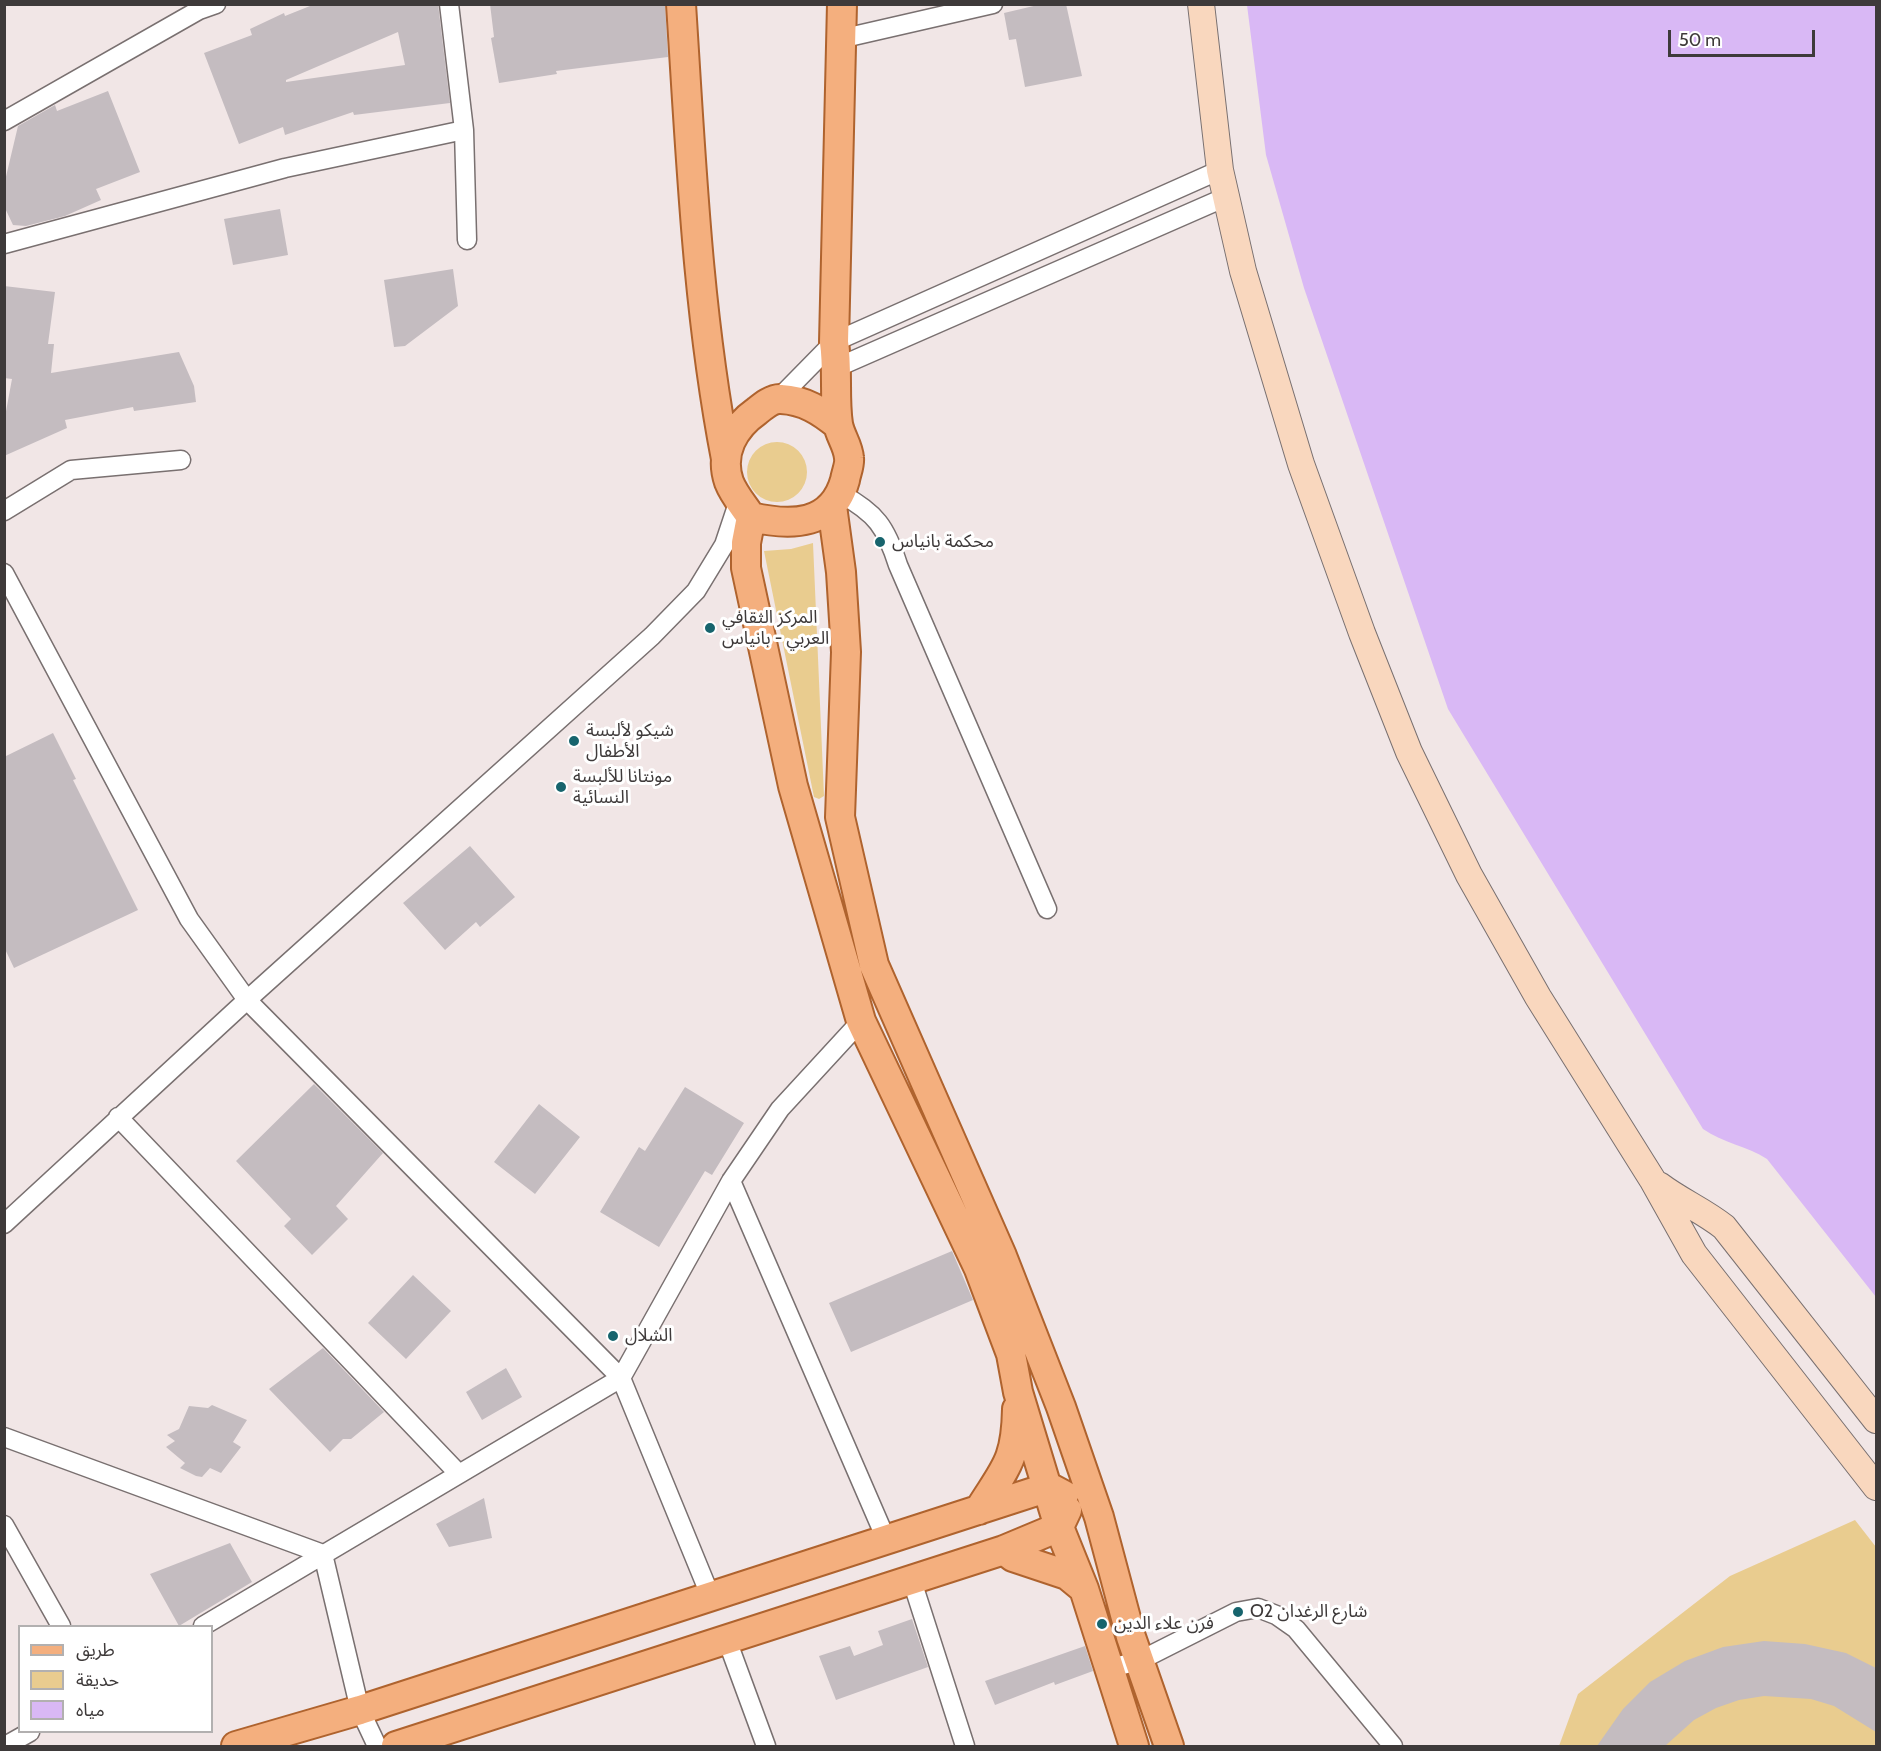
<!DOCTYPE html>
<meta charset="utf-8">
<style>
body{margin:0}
#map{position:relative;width:1881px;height:1751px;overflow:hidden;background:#f1e6e6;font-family:Cabin,"Noto Sans Arabic",sans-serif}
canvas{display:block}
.frame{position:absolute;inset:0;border:6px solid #3e3a3a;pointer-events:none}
.legend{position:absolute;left:18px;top:1625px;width:195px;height:108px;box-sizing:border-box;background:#fff;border:2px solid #b2b0b0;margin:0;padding:8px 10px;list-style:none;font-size:18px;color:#3e3a3a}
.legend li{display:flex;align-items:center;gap:12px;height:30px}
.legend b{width:30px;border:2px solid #b2b0b0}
.scale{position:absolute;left:1668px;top:30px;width:147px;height:27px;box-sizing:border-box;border:3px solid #3e3a3a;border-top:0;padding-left:8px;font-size:18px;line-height:21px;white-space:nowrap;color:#3e3a3a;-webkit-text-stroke:4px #fff;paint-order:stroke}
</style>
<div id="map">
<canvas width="1881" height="1751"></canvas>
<div class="frame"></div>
<ul class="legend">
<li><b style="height:8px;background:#f4af7e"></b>طريق</li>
<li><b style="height:16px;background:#e9cc8f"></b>حديقة</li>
<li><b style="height:16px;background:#d9b8f5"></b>مياه</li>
</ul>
<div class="scale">50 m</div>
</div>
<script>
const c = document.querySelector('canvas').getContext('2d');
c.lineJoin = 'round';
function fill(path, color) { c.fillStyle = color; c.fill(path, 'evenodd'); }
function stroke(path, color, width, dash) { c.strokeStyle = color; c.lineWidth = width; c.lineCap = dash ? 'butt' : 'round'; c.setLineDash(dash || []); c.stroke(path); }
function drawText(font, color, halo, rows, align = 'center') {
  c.font = font + ' Cabin,"Noto Sans Arabic",sans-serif'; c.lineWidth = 6; c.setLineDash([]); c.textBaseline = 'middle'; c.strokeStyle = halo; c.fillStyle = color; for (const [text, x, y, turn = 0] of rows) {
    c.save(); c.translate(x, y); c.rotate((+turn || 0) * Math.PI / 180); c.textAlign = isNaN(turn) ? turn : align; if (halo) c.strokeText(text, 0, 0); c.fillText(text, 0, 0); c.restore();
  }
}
const green = new Path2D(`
 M747 472a30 30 0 1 1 60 0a30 30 0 1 1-60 0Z
 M813,543L824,796L819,799L814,797L764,551L791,549Z
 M1855,1520L1876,1547V1746H1559L1578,1694L1730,1576Z`);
const water = new Path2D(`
 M1247,5H1876V1297L1767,1159C1747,1146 1723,1143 1703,1129L1448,709L1304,288L1266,155Z`);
const building = new Path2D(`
 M315,4H438L450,103L354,115L353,112L285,135L283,127L239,144L204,53L252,35L250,29L284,13L285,16ZM398,32L405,65L286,82V80Z
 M490,4H665L668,57L556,71L557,74L499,83L491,38L494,37Z
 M1042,4H1066L1082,76L1025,87L1016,39L1009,40L1004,13Z
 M108,91L140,172L96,189L101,200L65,216L26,226L13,225L4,206V185L18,126L55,105L57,111Z
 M280,209L288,255L233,265L224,219Z
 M453,269L458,306L405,346L394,347L384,280Z
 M4,286L55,292L48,344H54L51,373L179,352L194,386L196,402L134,411L133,407L65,420L67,428L4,456V422L12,379L4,378Z
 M53,733L76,779L73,780L138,910L14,968L4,947V757Z
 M470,846L515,897L480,927L476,922L445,950L403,903Z
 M314,1084L383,1153L336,1206L348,1219L312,1255L284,1226L291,1219L236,1161Z
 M685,1087L744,1123L712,1175L705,1171L659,1247L600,1212L639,1147L645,1151Z
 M539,1104L580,1137L535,1194L494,1162Z
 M952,1251L973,1300L851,1352L829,1303Z
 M413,1275L451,1311L406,1359L368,1323Z
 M323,1348L384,1412L351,1439H343L330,1452L269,1389Z
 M506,1368L522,1397L482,1420L466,1392Z
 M212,1405L247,1420L233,1442L241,1447L221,1473L210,1468L202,1477L196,1476L180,1468L185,1463L166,1447L175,1441L167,1435L179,1429L189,1406L208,1408Z
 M484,1498L492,1538L449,1547L436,1524Z
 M230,1543L252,1582L179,1626L150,1574Z
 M912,1619L928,1667L836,1700L819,1656L850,1646L854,1656L883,1645L878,1631Z
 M1764,1641L1805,1644L1846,1653L1876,1668V1732L1834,1706L1811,1699L1764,1696L1739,1700L1716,1708L1694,1720L1665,1746H1597L1623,1709L1650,1682L1685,1661L1723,1647Z
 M1085,1646L1093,1671L1055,1685L1054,1682L995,1705L985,1681Z`);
const street = new Path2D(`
 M449,4L464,130L467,240
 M840,39L993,4
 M4,121L199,10L216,4
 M4,244L285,168L464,130
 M838,367L1226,197
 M779,398L834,342L1220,170
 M841,494C876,513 886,527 898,565L1047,909
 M4,511L71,470L181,460
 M4,573L189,919L247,1000L621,1378L710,1595
 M118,1117L458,1473
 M731,1181L886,1539
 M4,1224L247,1000L652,636L696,591L724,545L739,500
 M4,1437L323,1554L360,1710L377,1746
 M4,1525L61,1626
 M912,1581L965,1746
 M203,1626L621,1378L731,1181L780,1109L861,1021
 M727,1640L766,1746
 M1110,1668L1139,1661L1236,1612L1258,1608L1276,1615L1296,1629L1393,1746
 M5,1746L30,1732`);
const secondary = new Path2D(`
 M1201,4L1220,170L1243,271L1301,464L1362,633L1409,752L1469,875L1538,997L1652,1179L1694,1254L1876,1487
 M1659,1185C1680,1201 1704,1211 1724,1227L1876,1420`);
const primary = new Path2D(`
 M681,4C691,157 697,309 726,459
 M838,425C821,411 804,400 781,399C773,398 763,406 757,411C734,427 719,453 729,482C734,495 744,506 751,517C790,526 832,527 845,480C846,473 850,465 849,458C848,445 840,436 838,424C834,397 838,370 834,342L842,4
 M832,506L841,572L846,652L840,817L874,965L1002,1256L1061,1407L1099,1517L1131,1637L1169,1746
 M751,517L746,543V568L793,786L861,1021L979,1269L1011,1354L1018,1392L1059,1527L1084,1589L1134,1746
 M979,1510C1005,1468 1016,1462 1017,1409
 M1004,1550L1013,1557L1067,1575L1084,1589
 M236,1746L360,1710L1049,1487L1064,1495
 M396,1746L1004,1550L1059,1527L1067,1510`);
const markers = [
 [880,542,6,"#17646d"],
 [710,628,6,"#17646d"],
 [574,741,6,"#17646d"],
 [561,787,6,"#17646d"],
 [613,1336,6,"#17646d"],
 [1238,1612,6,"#17646d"],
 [1102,1624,6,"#17646d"]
];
const poiNames = [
 ["محكمة بانياس",892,542],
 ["المركز الثقافي",722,618],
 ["العربي - بانياس",722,639],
 ["شيكو لألبسة",586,731],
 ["الأطفال",586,752],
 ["مونتانا للألبسة",573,777],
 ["النسائية",573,798],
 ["الشلال",625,1336],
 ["O2 شارع الرغدان",1250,1612],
 ["فرن علاء الدين",1114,1624]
];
fill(green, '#e9cc8f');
fill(water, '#d9b8f5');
fill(building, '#c4bcc0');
stroke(street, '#797070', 21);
stroke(secondary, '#797070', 28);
stroke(primary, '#af632e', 32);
stroke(street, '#fff', 18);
stroke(secondary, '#f9d7be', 26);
stroke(primary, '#f4af7e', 28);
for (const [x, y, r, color] of markers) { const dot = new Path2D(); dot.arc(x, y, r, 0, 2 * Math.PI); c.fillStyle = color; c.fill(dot); stroke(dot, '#fff', 2); }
drawText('18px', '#3e3a3a', '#fff', poiNames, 'left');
</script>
